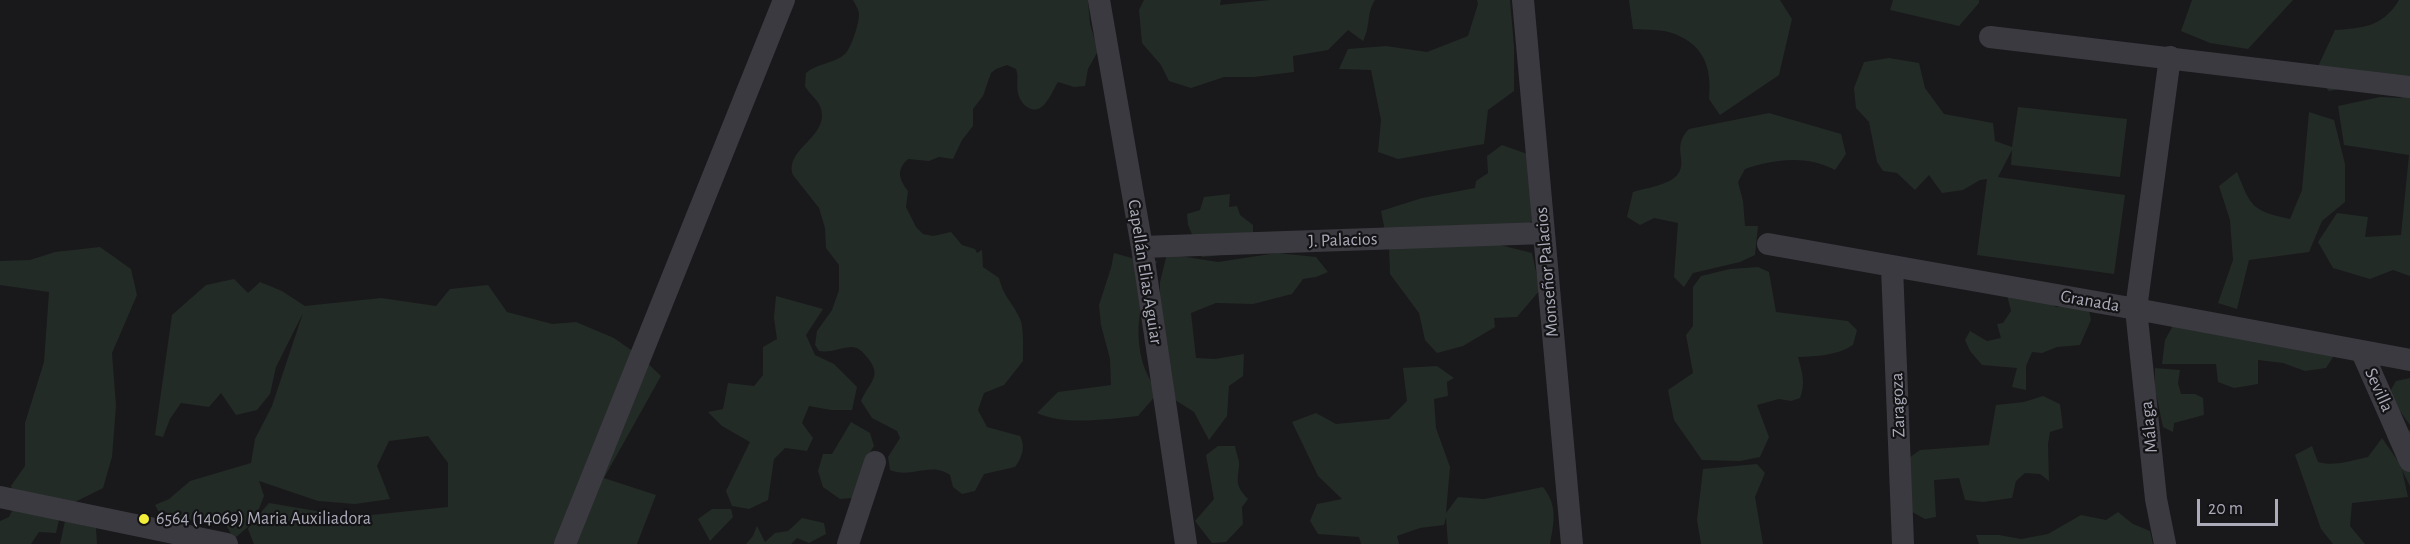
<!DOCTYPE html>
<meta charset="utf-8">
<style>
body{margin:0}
#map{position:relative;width:2410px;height:544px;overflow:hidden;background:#19191b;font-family:"Alegreya Sans",sans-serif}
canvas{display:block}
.scale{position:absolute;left:2197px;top:499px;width:81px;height:27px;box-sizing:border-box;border:3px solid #ababba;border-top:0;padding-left:8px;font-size:18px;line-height:21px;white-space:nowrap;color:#ababba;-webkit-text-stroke:4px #141416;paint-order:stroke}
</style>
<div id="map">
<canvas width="2410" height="544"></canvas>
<div class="scale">20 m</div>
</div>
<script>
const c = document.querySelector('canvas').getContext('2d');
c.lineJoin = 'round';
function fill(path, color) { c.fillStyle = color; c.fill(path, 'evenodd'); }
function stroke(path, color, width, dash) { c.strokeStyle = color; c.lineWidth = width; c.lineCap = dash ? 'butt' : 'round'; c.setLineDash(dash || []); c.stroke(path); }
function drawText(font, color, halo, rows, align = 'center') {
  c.font = font + ' "Alegreya Sans",sans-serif'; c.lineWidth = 4.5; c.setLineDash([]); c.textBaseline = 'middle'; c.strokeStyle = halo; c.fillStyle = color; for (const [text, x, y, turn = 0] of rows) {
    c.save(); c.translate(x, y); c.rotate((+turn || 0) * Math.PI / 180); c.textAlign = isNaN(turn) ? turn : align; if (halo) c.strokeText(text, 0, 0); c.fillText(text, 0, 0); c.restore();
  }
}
const green = new Path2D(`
 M853,0H1088L1090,24L1098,51L1088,69L1085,86L1074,87L1058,82C1052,91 1044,116 1029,108C1024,106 1019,99 1018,93C1016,85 1019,77 1016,69L1007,65L996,69L991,73L983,96L973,109V126L962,140L953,159L939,157L929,161L908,159C896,170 899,179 908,191L906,207L916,227L923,234L933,236L951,232L962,245L975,249L977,253L982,250L983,267L999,278C1004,298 1012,301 1020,319C1024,327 1023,351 1023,361L1004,385L984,393L978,410L987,427L1020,436C1026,446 1022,458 1015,467L984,474L975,491L962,494L953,487L950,475C931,461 911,479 890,470L888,457L900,438L897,431L872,418L861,401C869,382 884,376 866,356C862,351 858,347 851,347C840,348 830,353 819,351L815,345L817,331L832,310L839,290V265L826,248L825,228L819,208L793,175C784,149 829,137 821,109C819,100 809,94 805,86L806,73C817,63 834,64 845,54C851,49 860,21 859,13C858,8 855,4 853,0Z
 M1144,0H1221L1220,5L1270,0H1375C1366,14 1371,26 1363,41L1348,30L1328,50L1293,56L1294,72L1254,77H1224L1191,88L1169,81L1161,65L1142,43L1139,10Z
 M1477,0H1510L1514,46V91L1488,110L1484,144L1398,159L1378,152L1381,120L1371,70L1339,69L1348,49L1386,46L1427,52L1468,36L1478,4Z
 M1629,0H1780L1792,19L1779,75L1720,115L1709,99C1712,69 1705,46 1675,34C1664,29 1645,30 1633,29Z
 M1893,0H1979V3L1959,26L1890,10Z
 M2192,0H2293L2248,49L2210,43L2181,31Z
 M2399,0H2410V276L2393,270L2370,279L2333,268L2318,242L2337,213L2368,217L2365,237L2401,235L2409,155L2344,145L2338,106L2380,97L2402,98L2377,83L2329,91L2314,75L2335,30C2363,28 2383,27 2399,0Z
 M1889,58L1919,63L1925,88L1944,114L1993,123L1995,141L2012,147L2018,107L2127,119L2120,177L2011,165L2012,150L1998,177L2125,195L2114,274L1977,255L1987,179L1980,180L1963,190L1942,193L1929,175L1915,190L1897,173L1883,171L1877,162L1869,122L1856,108L1854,88L1864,62Z
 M2309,112L2334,120L2345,164V202L2322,221L2309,252L2249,260L2237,309L2218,303L2233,260L2230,220L2219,186L2237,172C2251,207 2252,211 2290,219L2302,190Z
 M1769,113L1841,134L1846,154L1835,170C1807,155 1775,159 1745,169L1738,182L1743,201L1745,226H1758L1755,255L1740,262L1693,273L1684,287L1674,277L1678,223L1654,218L1640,225L1627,217L1633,192C1646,188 1670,185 1678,174C1688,161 1671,147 1689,129Z
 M1502,145L1530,155L1532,221L1512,234L1385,231L1381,211L1422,198L1475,188L1476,181L1488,173L1487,156Z
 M1230,194L1229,207L1237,206L1240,215L1253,225V236C1233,252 1228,255 1202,257L1188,225L1187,214L1200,210L1204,197Z
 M1492,243L1532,253L1540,290L1517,317L1494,318L1495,327L1463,346L1437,353L1425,340L1419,313L1390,274L1389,248Z
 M100,247L131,269L137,295L112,353L116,406L112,457L103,488L71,504L16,501L11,486L25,466V423L44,362L49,292L0,285V261L30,260L55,252Z
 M1114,253L1135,259L1157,261C1143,297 1133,321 1142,360C1145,372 1152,383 1157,394L1138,416C1106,419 1066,426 1037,413L1058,392L1111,385L1110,359L1101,325L1099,305L1111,268Z
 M1277,253L1316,257L1328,272L1316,277L1303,279L1292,294L1253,304L1216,303L1191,313L1196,358L1215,359L1244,354L1243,376L1229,386L1227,416L1209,440L1194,412L1172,398L1160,313V282L1167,254L1218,262Z
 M1758,267L1769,272L1776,312L1848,321L1857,330L1853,345C1836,356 1817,356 1798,357C1802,372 1806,383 1800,398L1791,401L1779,399L1757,405L1769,437L1760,457L1740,461L1702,460L1674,420L1668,390L1693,373L1686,335L1693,326V287L1701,276L1730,269Z
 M234,279L248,293L260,282L282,291L305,306L381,298L436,306L450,289L488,285L507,312L552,324L576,322L614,338L641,357L661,376L604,478L656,495L637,544H254L248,529L250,525L234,539L226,525L193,518L183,529L166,525L155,505L169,499L190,481L251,463L255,439L272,406L303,313L276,367L270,394L257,410L236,415L221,393L209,407L181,403L170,419L163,437L155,435L172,315L206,285ZM428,436L448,463V507L352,517L269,503L255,519L264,496L259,481L318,501L355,504L390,499L377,466L389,441Z
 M2007,295L2044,298L2056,307L2088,305L2091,320L2080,345L2057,347L2042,353L2032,352L2026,366V390L2012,387L2017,368L1982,365L1970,351L1965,340L1970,331L1987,341L2001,338L1997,324L2003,323L2011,311Z
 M776,296L823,309L806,335L815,355L834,364L857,387L852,410H831L809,406L802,423L813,438L807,451L785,448L774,459L768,500L749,509L732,506L726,491L750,442L722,426L708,412L723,409L728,383L754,386L763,375V347L777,339L774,318Z
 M2175,322L2335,354L2326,368L2305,371L2283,363L2258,360V384L2234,388L2218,382L2216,364H2162L2165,340Z
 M1437,366L1454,378L1447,382L1448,396L1434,399L1436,428L1450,467L1446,513L1458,497L1484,499L1543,487C1558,506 1554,522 1550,544H1448L1446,517L1444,525L1420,528L1397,536L1399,544H1361L1359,537L1318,534L1310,521L1317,504L1342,499L1318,476L1292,422L1316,413L1336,424L1389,419L1407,401L1403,368Z
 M2155,368L2180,370L2178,383L2181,394H2195L2203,398L2204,415L2174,423L2173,432L2163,427L2155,389Z
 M2410,378V425L2388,395L2396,381Z
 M2043,396L2060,404L2063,428L2050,432L2048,444L2049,481L2040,474L2025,473L2016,481L2012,498L1983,502L1965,500L1959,478L1934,480L1936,517L1925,519L1912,512L1906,460L1920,450L1989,445L1996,405L2024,402Z
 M851,422L870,433L874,446L866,459L853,498L840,499L823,487L818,471L823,454H832Z
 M2410,430V486L2402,470L2408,497L2352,503L2350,526L2365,544H2333L2321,529L2295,455L2312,446L2318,462C2334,467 2353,460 2368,457L2382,438L2398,461L2387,437Z
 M1218,446H1235C1236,453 1240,460 1239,467C1237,483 1236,486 1248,499L1242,507L1243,524L1226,542L1212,543L1195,521L1214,499L1206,455Z
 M1757,464L1765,473L1755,497L1763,544H1701L1697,520L1703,469Z
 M15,505L59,520L56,533L39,532L31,544H0V521L9,517Z
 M712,509H731L733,517L710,541L698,519Z
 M2118,512L2133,524L2150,531L2153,544H1979L1976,535H1999L2021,539L2048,534L2081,515L2106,520Z
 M802,518L824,523L826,534L809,543L797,538L791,544H746L753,536L757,526L765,542L775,533L788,531Z
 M65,521L96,528L97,544H60Z`);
const street = new Path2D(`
 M1099,0L1142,247L1186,544
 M1523,0L1572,544
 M1990,37L2410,87
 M1768,244L2136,309L2410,360
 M1142,247L1544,233
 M1892,267L1903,544
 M2362,352L2410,461
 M0,497L227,544
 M565,544L784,0
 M848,544L875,462
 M2165,544L2156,499L2136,309L2170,57`);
const markers = [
 [144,519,6,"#f2ee3a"]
];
const streetNames = [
 ["J. Palacios",1343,240,-2],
 ["Capellán Elias Aguiar",1145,272,81],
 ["Monseñor Palacios",1547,272,-95],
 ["Granada",2090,301,10],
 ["Sevilla",2379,390,66],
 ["Zaragoza",1898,405,-92],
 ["Málaga",2149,427,-96]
];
const poiNames = [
 ["6564 (14069) Maria Auxiliadora",156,519]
];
fill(green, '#232b26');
stroke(street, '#3b3a40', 22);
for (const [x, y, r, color] of markers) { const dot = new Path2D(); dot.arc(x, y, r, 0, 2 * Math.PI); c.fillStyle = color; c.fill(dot); stroke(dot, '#141416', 2); }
drawText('18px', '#ababba', '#141416', streetNames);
drawText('18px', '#ababba', '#141416', poiNames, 'left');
</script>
